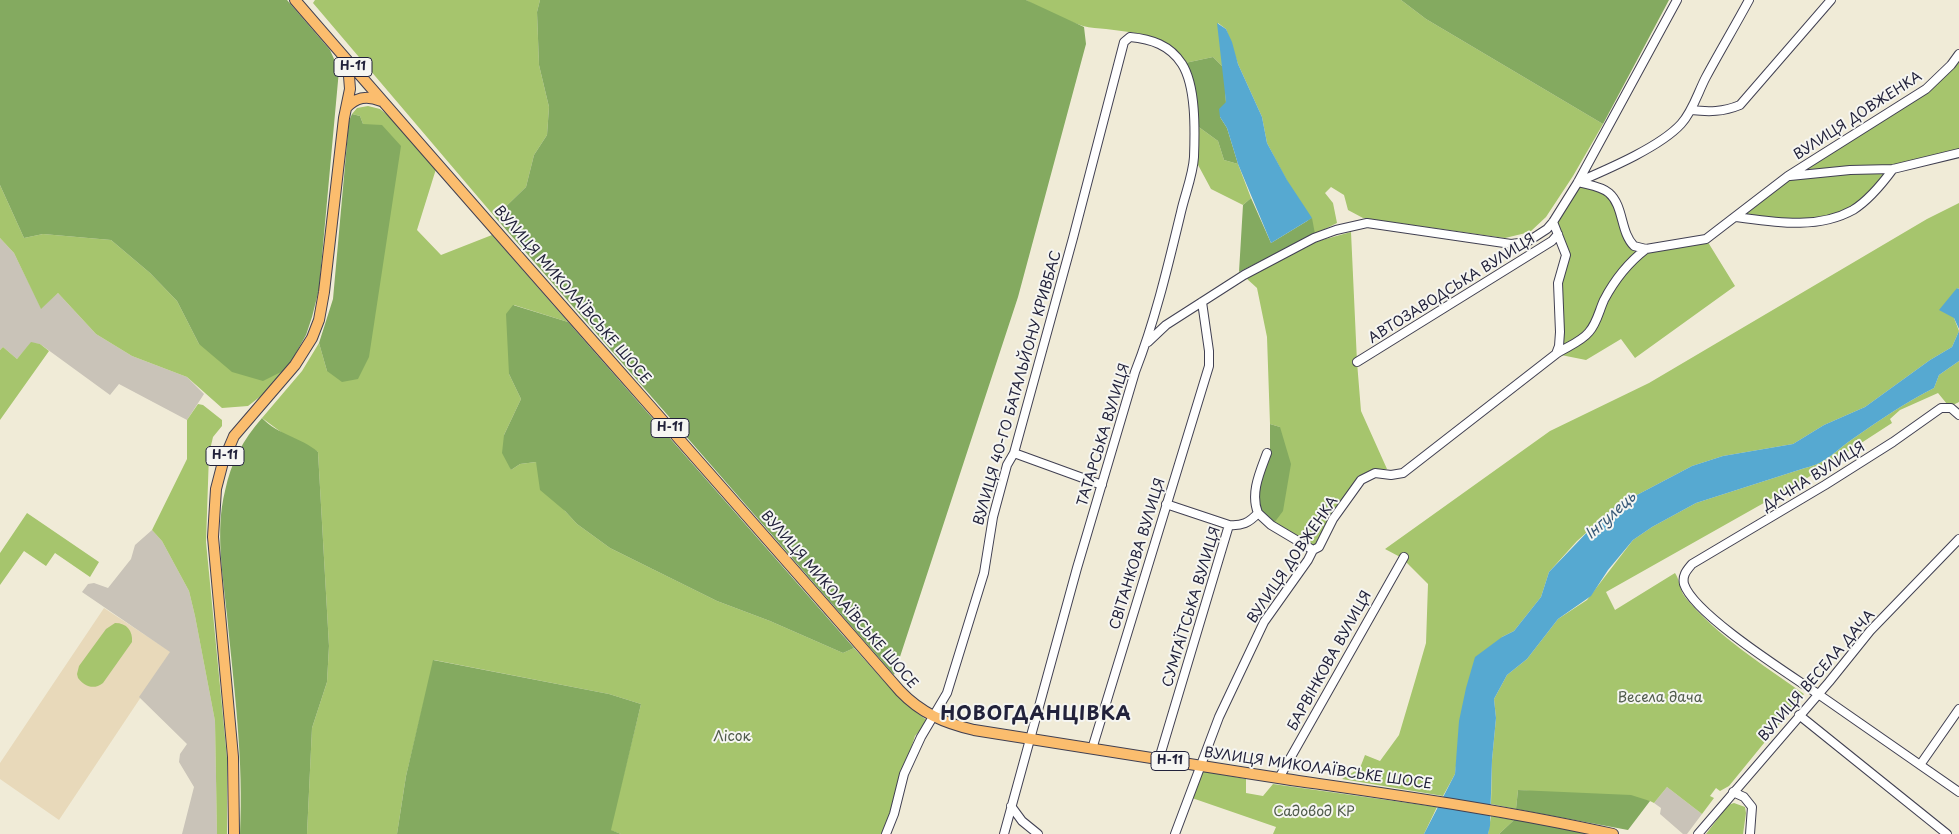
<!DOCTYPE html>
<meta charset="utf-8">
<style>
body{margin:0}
canvas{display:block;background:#f0ebd7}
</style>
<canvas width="1959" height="834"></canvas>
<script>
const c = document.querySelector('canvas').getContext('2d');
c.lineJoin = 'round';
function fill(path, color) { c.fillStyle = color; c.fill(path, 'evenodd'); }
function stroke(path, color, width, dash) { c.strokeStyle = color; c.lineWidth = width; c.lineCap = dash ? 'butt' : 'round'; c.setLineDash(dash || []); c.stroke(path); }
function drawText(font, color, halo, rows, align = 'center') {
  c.font = font + ' "Playpen Sans",sans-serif'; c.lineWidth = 4; c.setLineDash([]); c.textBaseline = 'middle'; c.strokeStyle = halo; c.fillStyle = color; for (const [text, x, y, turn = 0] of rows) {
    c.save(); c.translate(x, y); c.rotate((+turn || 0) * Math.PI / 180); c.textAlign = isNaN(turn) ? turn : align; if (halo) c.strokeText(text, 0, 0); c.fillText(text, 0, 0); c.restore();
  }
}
const built = new Path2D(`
 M104,608L171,652L59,820L0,779V763Z`);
const industrial = new Path2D(`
 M0,238L14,253L41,308L58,293L96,334L132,356L187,377L204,394L187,420L119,384L110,395L40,344L31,343L17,359L3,347L0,350Z
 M152,530L162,541L189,591L195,616L215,721L217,834H182L194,787L179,762L180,754L187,744L139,697L170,652L82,592L88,584L94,583L108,588L131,559L135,545Z
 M1667,787L1702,814L1687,834H1683L1660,814L1661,808L1654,803Z`);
const green = new Path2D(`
 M315,0H540L537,12L539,65L549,107L547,135L534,155L526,187L495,217L313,3Z
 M1026,0H1401L1426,19L1603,124L1573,176L1546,217L1530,232L1505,238L1363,218L1348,210L1344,195L1331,187L1325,193L1333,203L1337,223L1315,234L1267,143L1262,117L1238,64L1226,29L1218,23L1224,68L1213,57L1185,63C1165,34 1138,33 1106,29C1099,28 1090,28 1083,26C1064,20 1043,10 1026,0Z
 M1959,54V153L1894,169L1853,209L1831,218L1790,224L1736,217L1788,176L1926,89Z
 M368,106L380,109L390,117L436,169L417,230L441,255L492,235L568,322L514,305L509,374L521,399L504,435L511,470L520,464L536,462L565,511L577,524L610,548L717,601L770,621L843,653L854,648C878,674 899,701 928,721L915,736L883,834H621L610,830L641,704L609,694L434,660L406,776L397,834H307L312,728L327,682L329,646L318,452L285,435L262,418L302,371L319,343L327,371L363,124L360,116L352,114L357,108Z
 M1196,125L1218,141L1224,160L1238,164L1251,198L1243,205L1211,189L1197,163Z
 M1578,182L1608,192L1634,246L1706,239L1735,286L1635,358L1621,339L1586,360L1556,354L1558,283L1566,255L1553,222Z
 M0,185L24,238L43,234L111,240L150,273L177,301L199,344L287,369L270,389L248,406L222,408L187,377L132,356L96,334L58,293L41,309L14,253L0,238Z
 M1959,203V289L1957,288L1954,318L1959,331L1952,347L1930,360L1865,407L1824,425L1793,444L1723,456L1692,466L1616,506L1577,541L1549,572L1541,597L1514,631L1502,637L1458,749L1455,774L1443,796L1342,779L1360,768L1365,755L1380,761L1399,735L1415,681L1426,643L1428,584L1402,558L1385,549L1550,431L1649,383L1927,219Z
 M1351,232L1357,362L1361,411L1387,469L1372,471L1358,476L1343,503L1321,533L1320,540L1311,547L1274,523L1280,427L1270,424L1267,337L1257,288L1246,278L1315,242Z
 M31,342L40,344L49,351L0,420V350L3,347L17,359Z
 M1959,361V402L1953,405L1947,404L1938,393L1900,410L1890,419L1892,423L1801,482L1606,592L1615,610L1675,573C1680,580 1679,589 1685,597C1717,636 1763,665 1804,694L1729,786L1720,791L1716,788L1710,796L1714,798L1702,814L1667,787L1654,803L1650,801L1518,790L1516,809L1491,804L1492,760L1496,718L1494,699L1507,675L1527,659L1558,619L1587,600L1633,540L1652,527L1696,503L1805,468C1827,463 1836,450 1854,438C1880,420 1906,402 1934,388L1939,375Z
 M198,404L203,405L222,420V426L213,437L209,454L206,542L227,758V834H217L215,721L195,616L189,591L162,541L152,530L187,459V420Z
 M27,513L99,562L90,577L55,553L46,566L24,551L0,585V553Z
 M115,623C127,623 133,631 132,642L103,683C94,690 85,687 78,678L77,674L79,666L106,629Z
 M1202,771L1246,779V793L1263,796L1273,784L1437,807L1424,834H1273L1276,827L1192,798Z
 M1734,803L1745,807L1746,813L1743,834H1706L1728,805Z
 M1491,816L1514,820L1499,834H1488Z`);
const forest = new Path2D(`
 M0,0H287L330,50L339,70L319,289L312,317L306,335L287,369L263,381L232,372L199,344L177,301L150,273L111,240L43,234L24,238L0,185Z
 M540,0H1026L1084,27L1086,44L1018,297L894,675L495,217L526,187L534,155L547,135L549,107L539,65L537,12Z
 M1401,0H1669L1603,124L1426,19Z
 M1213,57L1224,68L1226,103L1220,117L1227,128L1238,164L1224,160L1218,141L1196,125L1185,63Z
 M352,114L360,116L363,124L382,125L401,146L369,357L358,379L342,382L327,371L319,343L333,299L349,121Z
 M1251,198L1271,243L1312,218L1315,234L1239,272L1243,205Z
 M513,305L568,322L854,648L843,653L770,621L717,601L610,548L577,524L565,511L540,490L536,462L520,464L511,470L502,453L504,435L521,399L509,374L506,314Z
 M262,418C278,435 301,437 318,452L329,646L327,682L312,728L307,834H240C244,761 234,688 227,615C223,575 215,531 225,491C231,462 243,440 262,418Z
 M1270,424L1280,427L1291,464L1283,511L1274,523L1261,512L1257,499L1261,477L1270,451Z
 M433,660L609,694L641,704L611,830L621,834H397L406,776Z
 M1518,790L1631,795L1650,801L1628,830L1516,809Z
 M1516,814L1613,834H1499L1514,820Z`);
const water = new Path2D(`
 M1217,23L1226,29L1232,42L1238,64L1262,117L1267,143L1287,180L1312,218L1271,243L1238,164L1227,128L1220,117L1219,109L1226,102Z
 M1957,288L1959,289V329L1954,318L1939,310Z
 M1959,331V361L1939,375L1934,388C1906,402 1880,420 1854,438C1836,450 1827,463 1805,468L1696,503L1652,527L1633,540L1608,570L1591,596L1558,619L1527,659L1507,675L1494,699L1496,718L1492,760L1490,826L1488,834H1424L1455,774L1459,721L1466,688L1475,657L1502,637L1514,631L1541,597L1549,572L1596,523L1616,506L1692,466L1723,456L1793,444L1824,425L1865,407L1930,360L1952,347Z`);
const minor = new Path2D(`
 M1691,110C1709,112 1723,112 1740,105L1831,0
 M1790,176L1850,170L1893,169L1959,153
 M1578,182C1588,185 1601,186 1609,193C1624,206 1620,232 1634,246L1646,249L1706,239L1788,176L1926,89L1951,65L1959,54
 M1578,182C1608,169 1660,147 1681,124C1693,111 1698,92 1706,77C1720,51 1735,26 1749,0
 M1736,217C1774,222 1817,230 1853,210C1869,200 1882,184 1893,169
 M1148,342L1166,325L1244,275L1314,238L1336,230L1367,223L1511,244L1527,242L1547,229L1553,222L1578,182L1677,0
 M1556,354C1566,347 1581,342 1589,332C1597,323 1599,311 1604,300C1614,281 1629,262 1646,249
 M1357,362L1552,241L1558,234
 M1959,415L1951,408H1941L1893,442L1825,485L1692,564C1687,570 1682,575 1684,584C1694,615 1792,676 1821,696C1867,728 1913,760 1959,792
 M1014,453L1102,485
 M1166,504L1229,525
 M1258,513L1271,525L1313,550
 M1799,715L1947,834
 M1092,749L1209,366V351L1202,302
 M1159,759L1229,525C1242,526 1249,523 1258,513C1250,493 1260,472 1267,453
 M1920,765L1959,709
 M1279,778L1404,557
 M1733,792L1744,797L1752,807L1750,834
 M1011,806L1022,821L1038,834
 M886,834L894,814L904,774L921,737L947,693L984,573L993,517L1007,465L1014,453L1073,238L1124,42L1130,37C1151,39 1170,45 1182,64C1196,86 1195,130 1194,157C1193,175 1185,194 1181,212C1168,266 1155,321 1135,372L1077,568L1004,834
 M1175,834L1219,717L1264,622L1308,560L1313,550L1319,547L1333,519L1361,480L1375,473L1391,475L1403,473L1556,354L1559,346L1560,332L1558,283L1566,255L1553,222
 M1698,834L1829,682L1870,631L1959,539`);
const major = new Path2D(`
 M295,0C495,232 699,460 900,691C921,713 944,723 974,730C1077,746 1181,763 1285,779C1395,795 1505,810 1613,834
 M346,108C356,97 367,95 381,101
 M234,834L233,757L213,537L216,489L223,462L234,436L295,365L312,338L319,320L324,292L344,118L350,89L348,63`);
const shields = [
 [353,67,38],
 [670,428,38],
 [225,456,38],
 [1170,761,38]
];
const shieldNames = [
 ["Н-11",353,67],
 ["Н-11",670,428],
 ["Н-11",225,456],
 ["Н-11",1170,761]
];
const streetNames = [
 ["ВУЛИЦЯ ДОВЖЕНКА",1858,116,-33],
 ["АВТОЗАВОДСЬКА ВУЛИЦЯ",1452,289,-32],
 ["ВУЛИЦЯ МИКОЛАЇВСЬКЕ ШОСЕ",572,295,49],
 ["ВУЛИЦЯ 40-ГО БАТАЛЬЙОНУ КРИВБАС",1018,388,-74],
 ["ТАТАРСЬКА ВУЛИЦЯ",1104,435,-73],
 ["ДАЧНА ВУЛИЦЯ",1814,477,-32],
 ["СВІТАНКОВА ВУЛИЦЯ",1138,554,-73],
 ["ВУЛИЦЯ ДОВЖЕНКА",1293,560,-56],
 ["ВУЛИЦЯ МИКОЛАЇВСЬКЕ ШОСЕ",839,600,49],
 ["СУМГАЇТСЬКА ВУЛИЦЯ",1192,607,-73],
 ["БАРВІНКОВА ВУЛИЦЯ",1330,661,-61],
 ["ВУЛИЦЯ ВЕСЕЛА ДАЧА",1817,676,-49],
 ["ВУЛИЦЯ МИКОЛАЇВСЬКЕ ШОСЕ",1318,769,8]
];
const parkNames = [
 ["Весела дача",1660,698],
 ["Лісок",732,737],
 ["Садовод КР",1314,812]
];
const waterNames = [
 ["Інгулець",1611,516,-42]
];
const districtNames = [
 ["НОВОГДАНЦІВКА",1036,715]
];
fill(built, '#e8d9ba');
fill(industrial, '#c9c3b8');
fill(green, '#a6c56d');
fill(forest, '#84aa60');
fill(water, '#56a9d1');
stroke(minor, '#414052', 10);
stroke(major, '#414052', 12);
stroke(minor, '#fff', 8);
stroke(major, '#fbbd6e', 10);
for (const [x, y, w] of shields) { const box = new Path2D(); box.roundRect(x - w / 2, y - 9.5, w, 19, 4); c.fillStyle = '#f6f6f2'; c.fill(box); stroke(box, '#22223b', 1); }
drawText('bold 12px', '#22223b', null, shieldNames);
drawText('14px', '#22223b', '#f6f6f2', streetNames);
drawText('14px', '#505b4c', '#f6f6f2', parkNames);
drawText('italic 15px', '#375877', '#f6f6f2', waterNames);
c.letterSpacing = '1px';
drawText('bold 19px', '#22223b', '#f6f6f2', districtNames);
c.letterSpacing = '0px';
</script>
